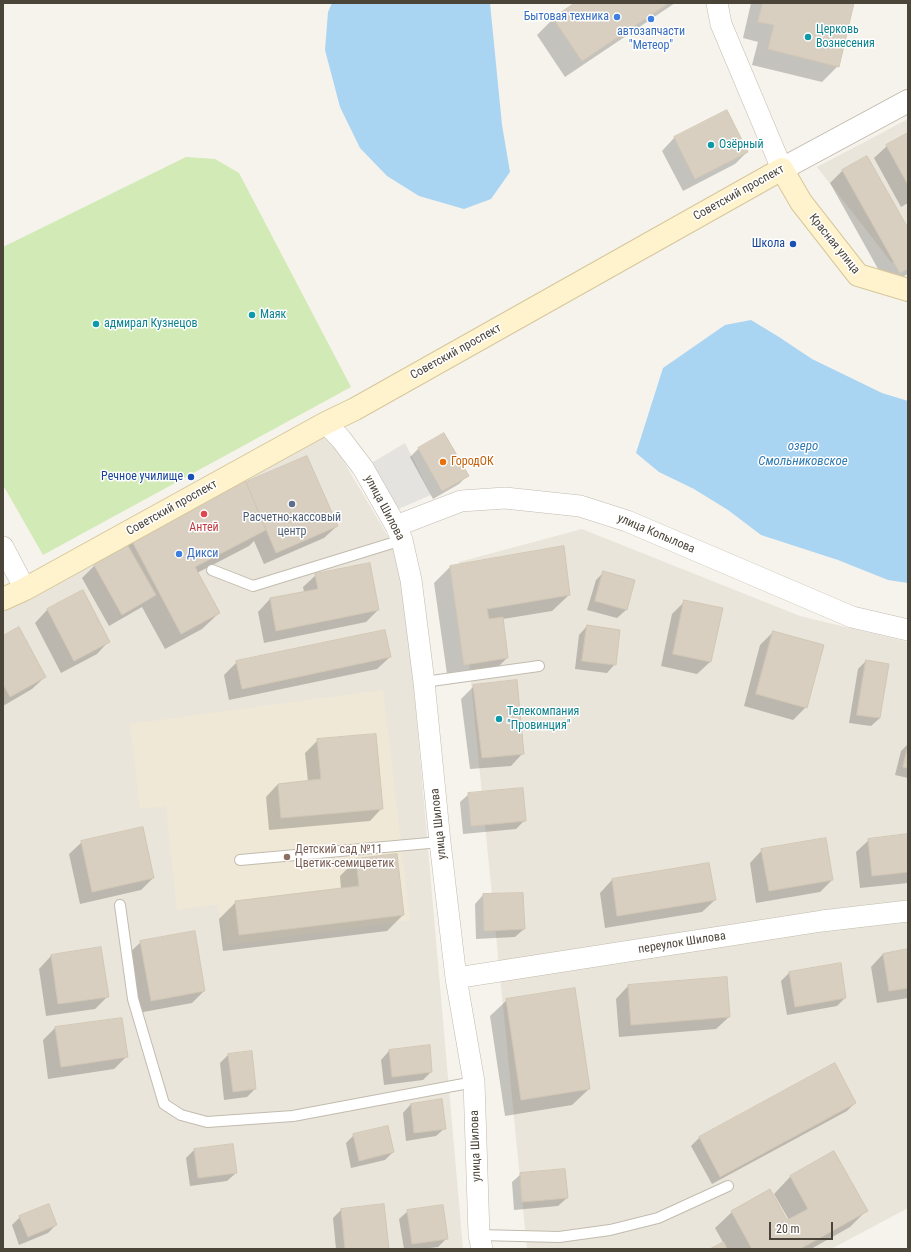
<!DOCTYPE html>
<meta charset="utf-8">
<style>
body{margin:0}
#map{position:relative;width:911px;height:1252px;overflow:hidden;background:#f6f3ec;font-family:"Roboto Condensed",sans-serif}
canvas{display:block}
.frame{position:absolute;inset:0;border:4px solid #4b4439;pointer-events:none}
.scale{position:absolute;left:769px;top:1222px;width:64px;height:18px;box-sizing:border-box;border:2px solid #4b4439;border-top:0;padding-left:5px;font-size:12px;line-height:14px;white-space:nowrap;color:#4b4439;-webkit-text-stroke:3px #fff;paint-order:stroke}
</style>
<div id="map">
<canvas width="911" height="1252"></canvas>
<div class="frame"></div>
<div class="scale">20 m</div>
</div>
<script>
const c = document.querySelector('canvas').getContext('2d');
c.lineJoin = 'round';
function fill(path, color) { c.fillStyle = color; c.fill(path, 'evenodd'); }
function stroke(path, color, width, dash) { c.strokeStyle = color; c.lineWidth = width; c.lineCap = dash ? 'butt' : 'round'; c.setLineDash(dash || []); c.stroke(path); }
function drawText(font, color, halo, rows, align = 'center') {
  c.font = font + ' "Roboto Condensed",sans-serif'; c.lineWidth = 3; c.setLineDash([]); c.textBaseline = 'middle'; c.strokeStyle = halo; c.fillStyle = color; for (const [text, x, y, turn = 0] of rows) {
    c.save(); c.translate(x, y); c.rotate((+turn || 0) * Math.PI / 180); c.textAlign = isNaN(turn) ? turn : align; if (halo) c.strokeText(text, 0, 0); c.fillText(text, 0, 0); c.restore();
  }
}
const residential = new Path2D(`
 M908,119V265L891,262L817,167Z
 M324,428L403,562L463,1249H3V612Z
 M582,529L800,616L908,642V1208L831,1249H527L459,562Z`);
const education = new Path2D(`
 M383,690L410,920L226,945L218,904L177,910L166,806L140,809L130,724Z`);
const green = new Path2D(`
 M186,157L215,159L239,173L351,387L43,555L3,485V247Z`);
const parking = new Path2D(`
 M405,443L431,495L389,513L363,468Z`);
const water = new Path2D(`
 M332,3H490L502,125L510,172L491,199L464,209L419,196L387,176L360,148L340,107L325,50L328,12Z
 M751,320L779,337L812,359L882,393L908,401V583L888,580L838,560L761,535L728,510L694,489L659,472L636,453L663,368L725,325Z`);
const shadow = new Path2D(`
 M577,3H675L565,77L537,35L553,19Z
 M751,3H853L838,66L822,82L752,65L758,42L743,38Z
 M726,111L747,152L735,164L683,191L662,151L674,138Z
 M908,134V203L901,207L874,158L887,146Z
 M867,157L908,230V274L887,285L830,183L842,171Z
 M444,434L467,476L459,484L433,499L410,457L418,449Z
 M307,457L337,526L324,538L264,564L254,541L249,546L197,573L219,613L202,629L165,649L142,607L109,626L82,578L94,566L126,548L132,541L246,483Z
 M450,567L569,595L552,611L503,619L507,658L491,674L448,681L434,583Z
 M604,572L634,581L626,610L617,618L587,610L596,580Z
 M316,575L378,610L366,622L264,643L258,612L270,599L304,592L303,587Z
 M83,591L109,641L97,654L61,673L35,623L47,610Z
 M685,601L710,662L697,674L661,666L672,614Z
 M587,626L615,664L607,673L575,669L579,635Z
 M773,632L806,707L793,720L744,706L760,645Z
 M3,637L45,677L32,689L3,706Z
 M390,657L377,669L229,700L224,675L237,662Z
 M866,661L880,718L871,726L849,723L858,669Z
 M474,686L523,753L511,766L470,769L461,699Z
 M318,740L382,808L370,821L269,830L266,797L278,784L308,782L305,753Z
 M908,744V778L895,775L901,751Z
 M469,794L524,821L516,829L463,834L460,802Z
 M908,835V883L860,888L856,852L869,840Z
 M82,842L153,878L141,890L80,904L69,854Z
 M762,850L832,880L820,892L756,903L750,863Z
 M396,855L403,915L387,931L223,951L219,919L236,902L341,889L340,876L356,860Z
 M709,864L715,900L702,912L605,928L600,893L612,880Z
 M483,895L524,929L515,937L476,939L475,904Z
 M141,942L204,991L192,1003L138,1013L128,954Z
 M908,950V998L877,1003L871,967L883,954Z
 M51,956L108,996L95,1009L46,1016L39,969Z
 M840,964L845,998L837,1006L787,1015L781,981L789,973Z
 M628,986L729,1017L716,1029L619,1037L616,999Z
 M507,1000L589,1089L572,1105L505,1116L490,1016Z
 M55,1028L126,1057L114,1069L48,1079L43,1040Z
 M429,1046L431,1072L423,1080L384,1085L381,1060L389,1051Z
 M228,1055L255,1089L247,1097L224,1100L220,1063Z
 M855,1103L847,1111L712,1184L691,1146L699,1138Z
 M411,1104L445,1128L436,1136L406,1141L403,1113Z
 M354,1135L393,1152L385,1160L351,1168L346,1143Z
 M194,1150L236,1173L227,1181L190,1186L186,1158Z
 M834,1153L866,1211L850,1227L811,1249H713L724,1244L715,1228L732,1212L786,1222L789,1220L774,1194L790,1177Z
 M521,1174L567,1198L558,1206L514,1210L512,1182Z
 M341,1210L388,1249H336L333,1218Z
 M408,1211L447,1238L438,1247L422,1249H404L399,1219Z
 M20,1217L56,1225L48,1233L19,1245L12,1225Z`);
const building = new Path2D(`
 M575,3H669L582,61L553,18Z
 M763,3H854L839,67L768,49L774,25L758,22Z
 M727,110L748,152L695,179L674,137Z
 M908,133V185L886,145Z
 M867,156L908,228V269L900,273L842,170Z
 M444,433L469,476L442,491L418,448Z
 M307,456L338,526L276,553L246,482Z
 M246,482L266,530L195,567L220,613L181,634L132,541Z
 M128,546L156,595L122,615L94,565Z
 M564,546L570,595L487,609L489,619L503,617L508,658L464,665L450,566Z
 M370,563L379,610L276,631L270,598L318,589L315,574Z
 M603,571L635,580L627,610L595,601Z
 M83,590L110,642L74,661L47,609Z
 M684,600L723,608L711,662L673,654Z
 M587,625L620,630L616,665L582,661Z
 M19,627L46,677L10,697L3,684V636Z
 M385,630L391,657L242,689L236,661Z
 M773,631L824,645L807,708L756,694Z
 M866,660L889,664L880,718L857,715Z
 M517,680L524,754L482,758L473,685Z
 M376,734L383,809L281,818L278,784L321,779L317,739Z
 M908,746V768L903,767Z
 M523,788L526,821L471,826L468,793Z
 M143,827L154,878L92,892L81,841Z
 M908,834V872L872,876L868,839Z
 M826,838L833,880L769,891L761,849Z
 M397,854L404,915L239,935L235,901L359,886L356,859Z
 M709,863L716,900L617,916L612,879Z
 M523,893L525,929L484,931L483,894Z
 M195,931L205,991L151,1001L140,941Z
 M101,947L109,997L58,1004L51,955Z
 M908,949V988L889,991L883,954Z
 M841,963L846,998L795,1007L789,972Z
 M727,977L730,1017L631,1025L628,985Z
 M575,988L590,1089L521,1100L506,999Z
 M122,1018L128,1057L61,1067L55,1027Z
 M430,1045L432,1072L392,1077L389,1050Z
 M252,1051L256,1089L233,1092L228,1054Z
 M835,1063L856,1103L720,1177L699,1137Z
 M442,1099L446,1129L414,1133L411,1104Z
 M388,1126L394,1152L359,1161L353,1134Z
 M233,1144L237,1173L198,1178L194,1149Z
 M834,1151L868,1211L800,1249H752L731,1211L770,1189L787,1220L808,1209L790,1176Z
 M565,1169L568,1198L522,1202L520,1173Z
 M49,1204L57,1225L28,1237L19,1216Z
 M384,1204L389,1249H345L341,1209Z
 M443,1205L448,1239L412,1244L407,1210Z
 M724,1242L727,1249H710Z`);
const service = new Path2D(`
 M212,570L253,586L402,540
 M424,682L539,666
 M240,860L440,842
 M120,905L133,999L164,1104L181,1115L207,1122L293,1116L474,1082
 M479,1235L559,1237L610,1230L658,1218L728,1186`);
const minor = new Path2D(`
 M717,3L721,24L782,169
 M326,423L341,439L363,468L396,526L402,540L411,580L424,682L440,842L456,978L474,1082L479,1235L482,1249
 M396,526L461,501L505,498L580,506L627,521L852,617L908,630
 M3,547L25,589
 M456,978L822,921L908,911`);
const tertiary = new Path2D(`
 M782,169L908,101`);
const secondary = new Path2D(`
 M3,599L25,589L326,423L355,409L782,169L801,202L858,275L908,290`);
const markers = [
 [617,17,4,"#3f7fe0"],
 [651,19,4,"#3f7fe0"],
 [808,37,4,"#0f9aa8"],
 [711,145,4,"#0f9aa8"],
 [793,244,4,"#1a4fb4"],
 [252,315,4,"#0f9aa8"],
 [96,324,4,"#0f9aa8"],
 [443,462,4,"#e8710a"],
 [191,477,4,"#1a4fb4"],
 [292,504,4,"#5c6f8a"],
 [204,514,4,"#e0444e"],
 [179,554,4,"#3f7fe0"],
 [499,719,4,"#0f9aa8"],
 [287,857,4,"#8d6e63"]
];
const shopNames = [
 ["Бытовая техника",609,17],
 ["автозапчасти",651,32,"center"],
 ["\"Метеор\"",651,46,"center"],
 ["Дикси",187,554,"left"]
];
const cultureNames = [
 ["Церковь",816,30],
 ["Вознесения",816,44],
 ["Озёрный",719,145],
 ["Маяк",260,315],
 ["адмирал Кузнецов",104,324],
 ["Телекомпания",507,712],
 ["\"Провинция\"",507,726]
];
const streetNames = [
 ["Советский проспект",739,193,-29],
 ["Красная улица",834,244,51],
 ["Советский проспект",456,352,-29],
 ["Советский проспект",172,508,-29],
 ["улица Шилова",384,508,62],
 ["улица Копылова",656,534,23],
 ["улица Шилова",439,824,-96],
 ["переулок Шилова",682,943,-9],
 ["улица Шилова",476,1146,-92]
];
const transitNames = [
 ["Школа",785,244],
 ["Речное училище",183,477]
];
const foodNames = [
 ["ГородОК",451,462]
];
const serviceNames = [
 ["Расчетно-кассовый",292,518],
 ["центр",292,532]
];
const healthNames = [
 ["Антей",204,528]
];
const educationNames = [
 ["Детский сад №11",295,850],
 ["Цветик-семицветик",295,864]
];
const waterNames = [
 ["озеро",803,447],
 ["Смольниковское",803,462]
];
fill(residential, '#eae5da');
fill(education, '#efe8d6');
fill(green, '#d2eab5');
fill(parking, '#e5e3e0');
fill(water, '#a9d4f2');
fill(shadow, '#0003');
fill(building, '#d8cfc1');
stroke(building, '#d3c7b4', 1);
stroke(service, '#c2bbae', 12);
stroke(minor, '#c2bbae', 22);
stroke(tertiary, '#c2bbae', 24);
stroke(secondary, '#d6c79b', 24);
stroke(service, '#fff', 10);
stroke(minor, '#fff', 21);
stroke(tertiary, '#fff', 22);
stroke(secondary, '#fff3cd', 22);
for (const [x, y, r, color] of markers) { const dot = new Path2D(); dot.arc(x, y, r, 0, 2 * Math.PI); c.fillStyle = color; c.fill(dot); stroke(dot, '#fff', 1.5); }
drawText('12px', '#366cbe', '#fff', shopNames, 'right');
drawText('12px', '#0d838f', '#fff', cultureNames, 'left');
drawText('12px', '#4b4439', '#fff', streetNames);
drawText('12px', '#164399', '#fff', transitNames, 'right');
drawText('12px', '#c56008', '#fff', foodNames, 'left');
drawText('12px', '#4e5e75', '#fff', serviceNames);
drawText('12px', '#be3a42', '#fff', healthNames);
drawText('12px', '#785e54', '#fff', educationNames, 'left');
drawText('italic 13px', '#2e7ab2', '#fff', waterNames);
</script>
